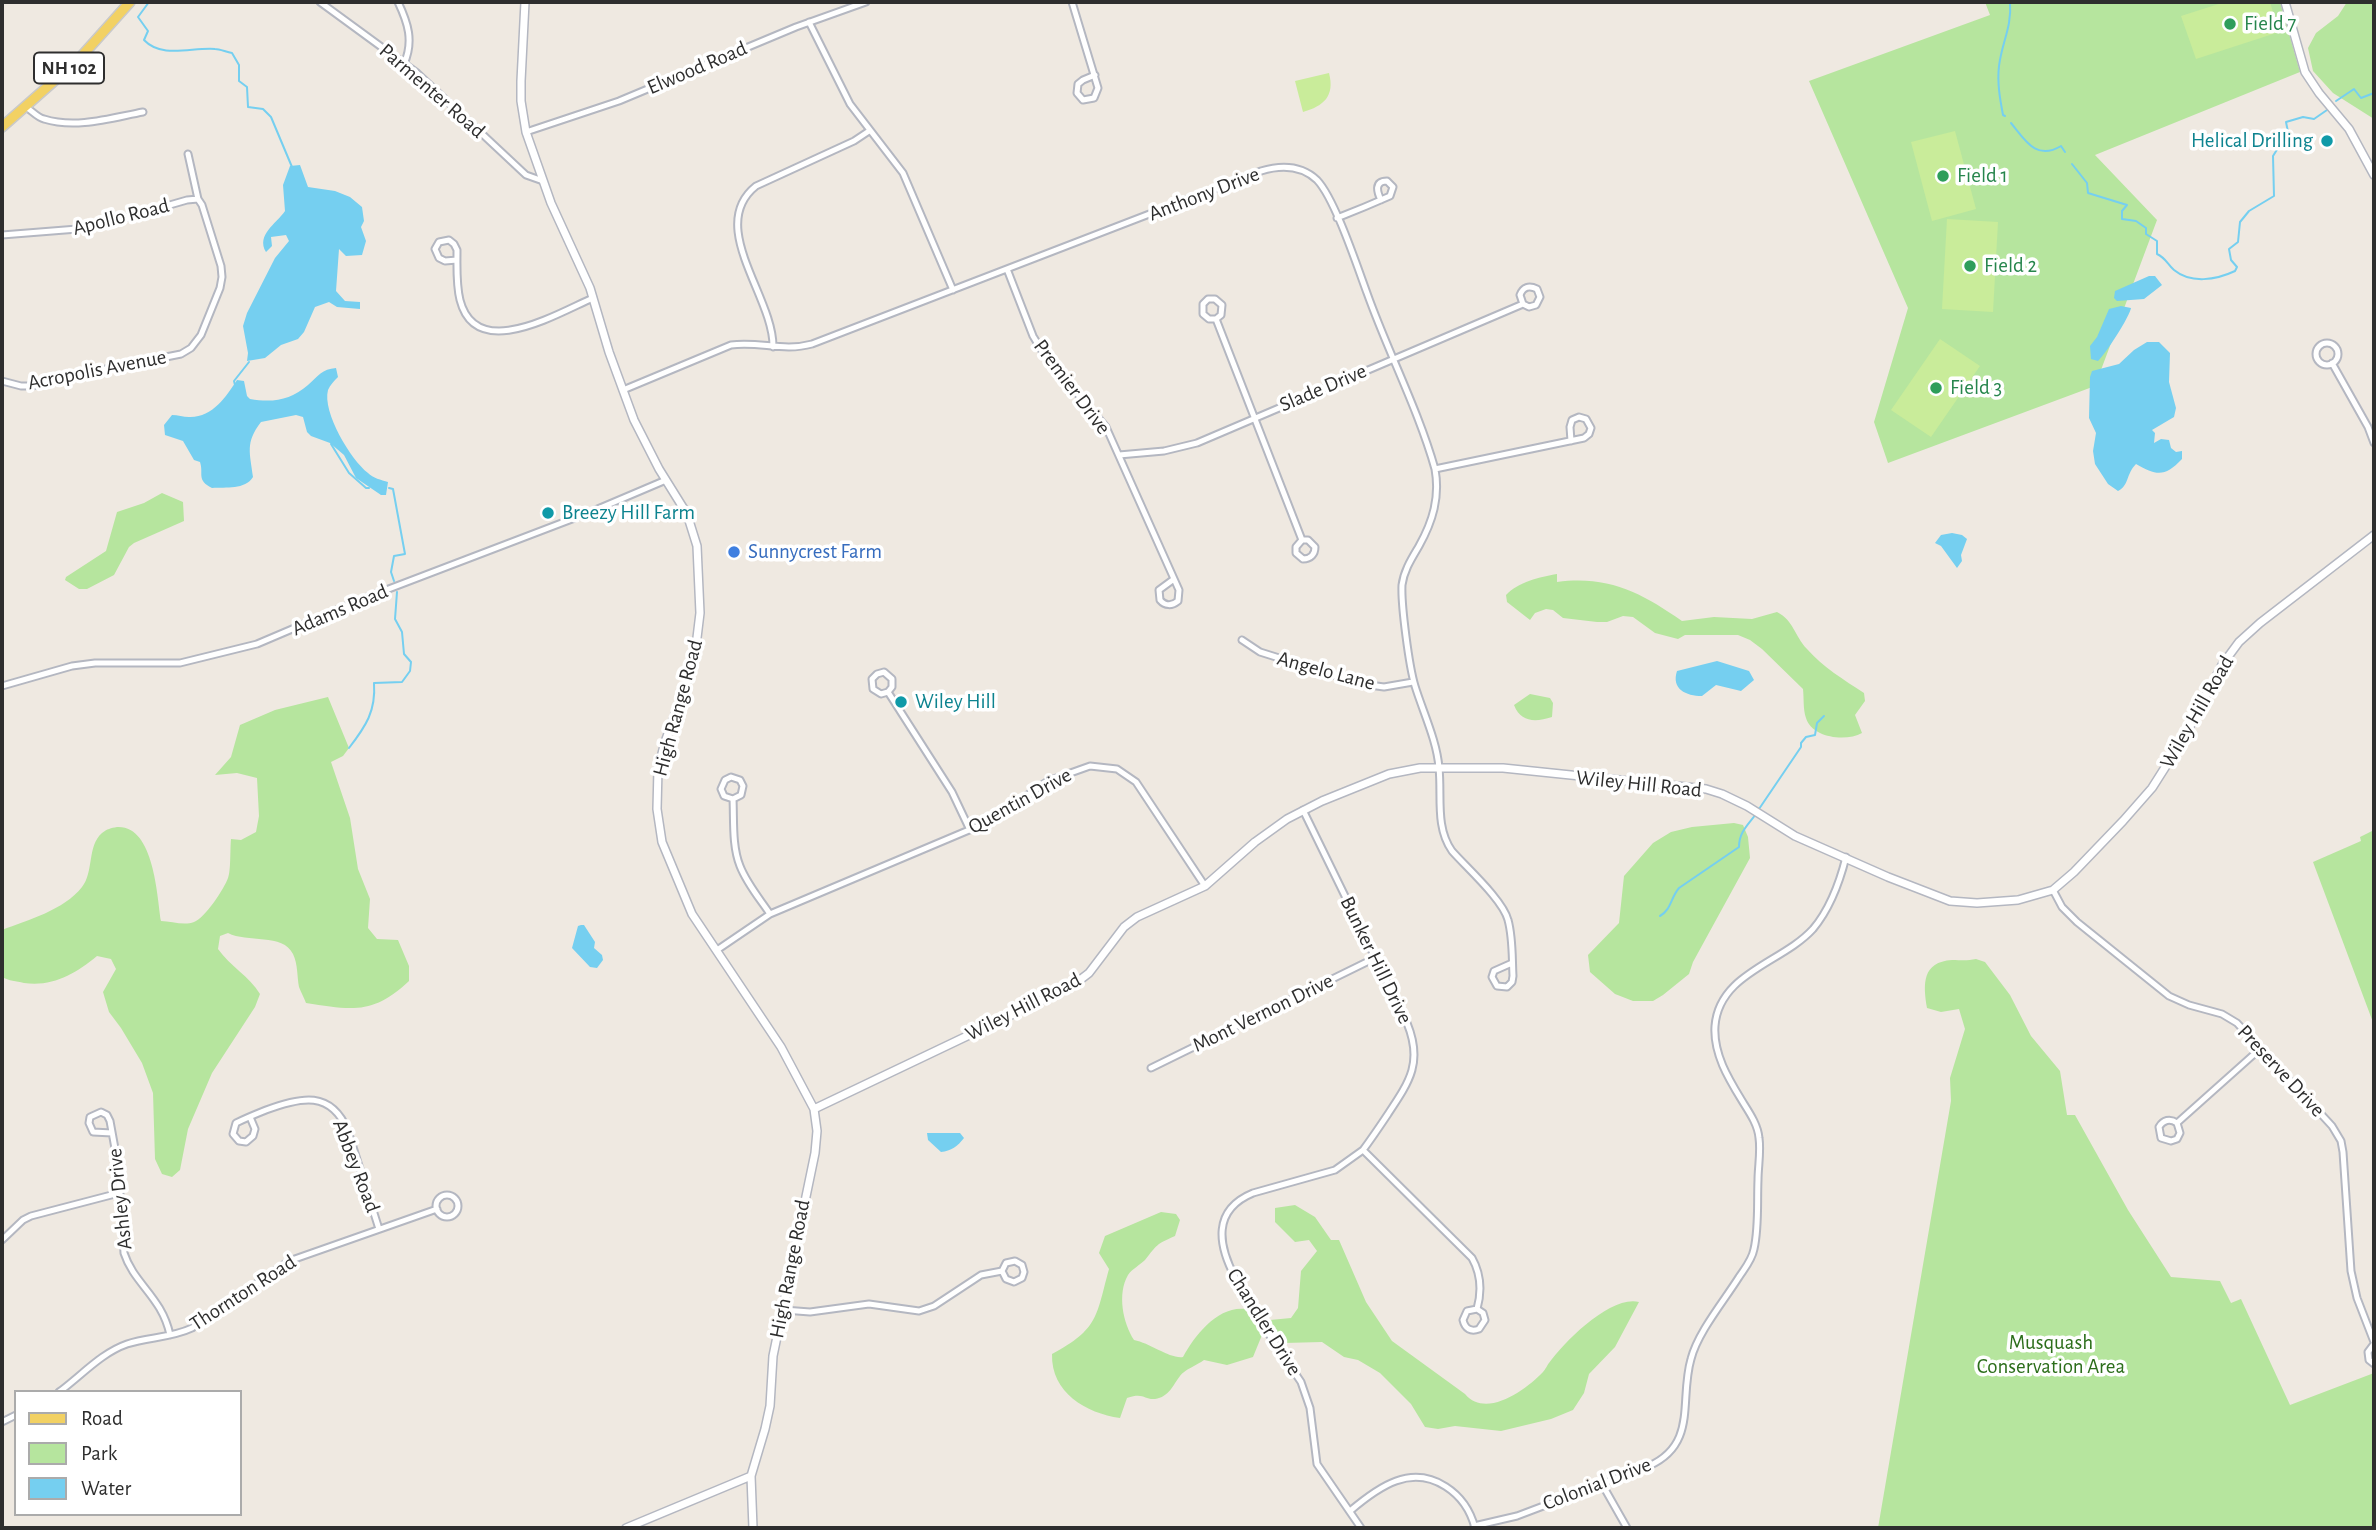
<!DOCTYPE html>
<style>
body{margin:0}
#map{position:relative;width:2376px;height:1530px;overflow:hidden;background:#efe9e1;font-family:"Alegreya Sans",sans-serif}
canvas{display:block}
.frame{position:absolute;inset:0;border:4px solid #2e2e2e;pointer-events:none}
.legend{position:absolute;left:14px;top:1390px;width:228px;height:126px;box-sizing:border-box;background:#fff;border:2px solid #ababab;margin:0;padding:9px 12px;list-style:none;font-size:21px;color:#2e2e2e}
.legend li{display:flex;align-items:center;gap:14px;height:35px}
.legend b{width:35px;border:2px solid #ababab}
</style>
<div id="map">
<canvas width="2376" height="1530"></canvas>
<div class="frame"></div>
<ul class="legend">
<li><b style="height:9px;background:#f2d163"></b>Road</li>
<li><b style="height:19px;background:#b6e59e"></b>Park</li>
<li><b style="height:19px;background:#75cff0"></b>Water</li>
</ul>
</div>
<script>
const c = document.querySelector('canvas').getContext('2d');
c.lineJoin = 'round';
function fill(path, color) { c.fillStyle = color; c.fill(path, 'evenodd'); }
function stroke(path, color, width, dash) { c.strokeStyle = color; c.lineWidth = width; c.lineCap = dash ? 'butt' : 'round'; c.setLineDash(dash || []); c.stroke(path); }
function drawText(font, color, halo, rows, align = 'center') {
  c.font = font + ' "Alegreya Sans",sans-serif'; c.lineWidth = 7; c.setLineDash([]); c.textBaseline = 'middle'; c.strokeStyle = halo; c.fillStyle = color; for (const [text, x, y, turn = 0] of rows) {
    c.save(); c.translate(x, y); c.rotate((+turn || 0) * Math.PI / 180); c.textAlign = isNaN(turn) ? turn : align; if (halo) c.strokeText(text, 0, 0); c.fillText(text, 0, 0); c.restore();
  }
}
const green = new Path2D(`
 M1985,2H2280L2300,72L2095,155L2157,220L2095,386L1888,463L1874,422L1908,308L1809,81L1990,15Z
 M2347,2H2374V119L2333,93L2313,71L2308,48L2316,33L2338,16Z
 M162,493L183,502L184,521L134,543L129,547L114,575L87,589H79L65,580L66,577L106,551L117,512L144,503Z
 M1557,574V582C1608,575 1642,593 1682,621L1714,617L1752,619L1777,612C1794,621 1794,635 1807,649C1823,667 1844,680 1864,693L1865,701L1855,715L1862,733C1846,742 1812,738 1806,718C1803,710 1804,698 1803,689L1762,649L1750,640L1738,635H1685L1678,639L1655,633L1633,617L1623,616L1607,622H1597L1563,618L1553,610L1546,609L1535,613L1530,620L1507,602L1506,595C1518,582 1540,577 1557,574Z
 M1530,694L1550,698L1553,703L1552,717C1536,722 1521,723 1514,705Z
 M328,697L349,748L343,756L331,762L350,818L358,869L370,899L368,928L377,939L398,940L409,966V981C373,1015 352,1010 306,1003C304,998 301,992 299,987C297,977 298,964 293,954C283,933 247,943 228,933L220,936L218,949C230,966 249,976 260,994L255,1007L212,1073L188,1129L180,1170L172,1177L162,1174L155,1159L153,1093L142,1063L121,1028L109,1012L103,992L116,969L111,959L97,956C75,974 53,987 24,983C16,981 9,981 2,977V930C28,920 64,910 82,887C94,872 87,846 102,833C107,829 111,828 117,827C154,825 157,895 161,921C171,921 184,926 194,922C205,918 224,889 228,878C231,871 230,849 231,839L241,840L256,832L259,816L257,778L237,773L215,775L231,757L240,725L275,710Z
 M1734,823L1743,825L1748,837L1750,858L1693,962L1689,974L1663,995L1653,1001H1633L1615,994L1590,972L1588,955L1619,923L1624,876L1653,843L1671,832L1692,827Z
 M2374,830V1025L2313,862L2361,841L2360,837Z
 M1976,959L1985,962L2010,995L2031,1036L2060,1071L2067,1115H2075L2128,1210L2171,1277L2220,1281L2231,1303L2241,1299L2290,1405L2374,1373V1528H1878L1951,1101L1950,1078L1965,1029L1959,1009L1941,1012L1927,1008C1923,984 1922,962 1952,960C1961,960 1967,961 1976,959Z
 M1295,1205L1315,1217L1331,1240H1339L1366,1302L1392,1341L1465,1394C1486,1419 1526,1390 1543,1372C1545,1370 1548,1364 1549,1363C1565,1341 1611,1295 1639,1302L1615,1347L1589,1374L1584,1393L1573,1410L1551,1419L1501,1431L1455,1426L1438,1429L1425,1427L1411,1404L1380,1373L1358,1360L1344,1357L1322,1342L1284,1343L1277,1336L1270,1320L1291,1318L1298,1308L1301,1271L1317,1251L1309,1240L1295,1242L1275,1222V1208Z
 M1161,1212L1176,1214L1180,1220L1175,1236C1155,1245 1158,1244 1145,1260C1140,1265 1132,1269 1128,1275C1117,1294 1123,1323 1134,1340C1150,1343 1170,1359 1183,1357C1195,1335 1218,1306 1245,1309L1262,1335L1253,1357L1227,1365L1204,1360C1197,1365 1184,1370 1180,1376C1173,1385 1169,1397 1155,1399C1144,1400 1144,1392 1127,1398L1120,1418C1086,1413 1051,1393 1052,1354C1099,1329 1096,1316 1109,1269L1099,1253L1105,1236Z`);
const pitch = new Path2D(`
 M2225,2H2270L2279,32L2196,59L2181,16Z
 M1329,73C1335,96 1324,106 1303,112L1295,81Z
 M1955,131L1976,209L1932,221L1911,142Z
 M1947,219L1998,222L1993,312L1942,309Z
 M1940,339L1980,366L1931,437L1891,410Z`);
const water = new Path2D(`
 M300,165L308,187L335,191L350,197L362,207L364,221L361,227L366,241L362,255L346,256L339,249L336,291L345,301L360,302V309L337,307L329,302L315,307L304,332L298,339L281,345L265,358L247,361L248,353L243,326L247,313L275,258L289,241L286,235L271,237L272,246L266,252C256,235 276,224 285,211L283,185L290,166Z
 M2149,276H2155L2162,285L2144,299L2117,301L2114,298L2115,291Z
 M2121,306L2131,308C2130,316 2105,355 2098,361L2091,359L2090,346L2097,337L2109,309Z
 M2147,342H2159L2170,353L2169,382L2176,408L2174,417L2152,430L2155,433L2154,443L2161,439L2169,440L2171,448L2176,452L2182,451V459C2165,477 2157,476 2136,464C2126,474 2129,486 2118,491L2108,484L2095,464L2093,451L2096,433L2089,418L2090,377L2092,371L2119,364L2134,350Z
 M336,368L338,377C334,381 330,385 328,390C322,412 351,460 368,473C373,478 381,480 388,482L386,495H381L356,478L344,455L330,443L311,436L307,432L303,417L296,415L261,422C245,443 250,452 253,477C245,490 226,487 212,488C196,480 204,474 200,462L194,460L183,441L165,435L164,425L172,415C178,415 183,417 189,417C212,418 226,397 237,380L244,381L247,396L250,399C273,403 291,400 308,385C318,376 322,369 336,368Z
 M1952,533L1962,535L1967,539L1961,555L1962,561L1957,568L1941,546L1935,543L1941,535Z
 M1717,661L1749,671L1754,680L1741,691L1716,685L1702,696C1686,696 1671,689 1677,671Z
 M581,925H584L595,942L594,948L602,955L603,960L597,968L590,967L572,948L578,926Z
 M927,1133H960L964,1138C958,1146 951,1151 941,1152L928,1140Z`);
const stream = new Path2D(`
 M149,2L138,17L148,31L144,40C162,59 192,47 215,49C220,49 226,52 232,53L239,65V81L247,87L248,107L263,109L271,117L292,167
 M2336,101L2354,89L2361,98L2374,93
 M2005,116L2003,115C2000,99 1997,83 1999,66C2002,42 2012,27 2010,2
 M2011,123C2025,140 2036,161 2061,146L2065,152
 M2072,164L2087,183L2088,193L2127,205L2122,211V219L2136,221L2146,228V234L2157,241V254C2166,258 2167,264 2174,270C2191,284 2216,280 2235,271L2237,267L2231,260L2229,249L2238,242L2240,222L2249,211L2274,196L2273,156L2288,132L2286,122L2303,117L2314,119L2327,110
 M235,385L234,381L249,362
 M331,444L349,473L366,488H369
 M389,488L393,489L405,554L394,556L391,572L394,581
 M349,748C366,726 376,711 374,683L402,682L410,671L411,662L404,654L402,632L395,619L397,592
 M1759,809L1801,747V743L1806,737L1815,735L1817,723L1824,716
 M1660,916C1671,910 1671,897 1679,888L1739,847C1739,832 1748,825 1756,814`);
const minor = new Path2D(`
 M320,2L417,73L526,175L543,181
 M398,2C408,23 414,41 404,64
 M1072,2L1098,88L1094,98L1083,100L1077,93L1078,84L1083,80L1095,75
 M809,22L850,104L903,173L953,290
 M26,107C32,111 38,118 44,119C76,129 111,118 143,112
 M526,132L619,101L796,27L866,2
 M1337,218C1355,211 1372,204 1390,196L1393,187L1387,181C1374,181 1377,192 1381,200
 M2,235L90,228L187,200L198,199
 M457,260L445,261L439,258L435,249L439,242L449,240L454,244L457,250C457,266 456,284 460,300C476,363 558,313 593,298
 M1007,269L1033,336L1045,356L1106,427L1179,590L1178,601C1172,606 1165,606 1160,600L1159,590L1174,579
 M1216,319H1209L1203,314V304L1208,299H1215L1222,305L1221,315L1216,319L1302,540L1296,547V553L1303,559C1311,559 1315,554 1315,547L1308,540H1302
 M2316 354a11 11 0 1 1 22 0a11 11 0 1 1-22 0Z
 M773,347C774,297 706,226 756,186L854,141L869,131
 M2332,363L2368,427L2374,443
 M2,381L21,386H32L91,372L181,354L191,348L201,335L220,288L222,277L221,266L202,205L198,199L188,154
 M623,390L731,345C760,341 783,352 812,344L1261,171C1281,165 1301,165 1317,180C1335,199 1357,266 1367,293C1388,352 1418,409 1435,469C1440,497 1433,521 1419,546C1412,558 1404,570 1402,585C1401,605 1409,666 1415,686C1423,712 1437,741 1439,768C1442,796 1435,827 1452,851C1467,868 1503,900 1508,920C1513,938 1512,958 1513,976L1512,982L1507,987L1497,986L1492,977L1494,971L1512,963
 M1119,455L1164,451L1197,443L1523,304L1529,307L1536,305L1540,297L1537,289C1529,285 1523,287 1520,295L1523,304
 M1435,469L1584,438L1589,434L1591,428L1586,419L1579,417L1572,420L1570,427L1571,441
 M1242,640L1260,652L1362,684L1384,687L1413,682
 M2,686L72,666L95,663H180L257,644L365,598L593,511L666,480
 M888,692L881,694L873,689L872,679L877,674L884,672L892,679V687L888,692L952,792L970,830
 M733,799L724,796L721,789L725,780L731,777L740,780L743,786L741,795L733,799C734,821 732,846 740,866C747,884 760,899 770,914
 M1303,810L1407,1023C1423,1062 1410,1081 1388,1114C1380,1126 1372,1138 1363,1150L1472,1258C1481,1274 1482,1291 1477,1309L1467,1311L1463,1320C1465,1329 1471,1332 1479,1329L1485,1320L1483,1313L1477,1309
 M2053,890L2062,907L2077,922L2169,996L2189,1005L2222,1014L2237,1023L2332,1126L2341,1141L2343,1152L2351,1271L2357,1298L2374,1342
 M717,950L770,914L988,822L1048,781L1090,766L1117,769L1136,782L1205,886
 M1151,1068L1375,958
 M250,1117L255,1129L253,1136L246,1142L239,1141L233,1134L236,1123C246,1118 256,1114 266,1110C301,1097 331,1090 348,1131L379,1229
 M2177,1123C2170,1118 2163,1120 2159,1127L2161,1138L2171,1141L2177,1139L2180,1133L2177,1123L2261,1048
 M112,1133L93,1132L89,1123L90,1117L101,1112L107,1115L110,1121L118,1165L124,1253C134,1284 162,1297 170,1335
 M436 1206a11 11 0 1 1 22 0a11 11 0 1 1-22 0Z
 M2,1240L23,1220L31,1216L119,1193
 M784,1310L810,1312L869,1304L919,1311L934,1306L981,1275L1002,1271L1006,1279L1014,1282L1022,1278L1024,1272L1022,1265L1015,1261L1006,1263L1002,1271
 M2374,1344L2368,1352L2369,1360L2374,1364
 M59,1392C81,1376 101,1353 127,1344C148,1337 171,1338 192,1328L289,1261L437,1209
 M2,1422L16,1415
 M1602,1484L1627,1528
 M1350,1511C1363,1500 1379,1487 1396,1481C1432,1468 1466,1493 1475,1528
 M1474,1526L1517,1516L1649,1466C1698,1444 1679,1400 1691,1359C1698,1332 1724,1301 1739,1277C1745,1268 1752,1260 1754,1249C1759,1227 1757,1203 1758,1180C1758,1167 1761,1152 1759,1138C1758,1126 1751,1115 1744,1104C1730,1081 1713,1055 1715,1026C1719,973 1782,963 1813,929C1829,910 1840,881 1846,857
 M1361,1528L1317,1464L1310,1408L1301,1382L1266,1330L1235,1277C1218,1245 1212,1210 1253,1193L1335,1170L1363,1150`);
const tertiary = new Path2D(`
 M525,2L521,81V101L526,132L551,203L590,288L609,352L634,420L659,469L687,514L697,546L700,613L696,646L688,679L665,742L658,769L657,809L662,842L692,914L781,1047L814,1109L817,1131L815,1153L773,1356L770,1406L765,1429L751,1476L753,1528
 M2285,2L2305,72L2319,93L2349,129L2374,175
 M814,1109L1072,986L1089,973L1124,927L1137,917L1205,886L1255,842L1287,819L1322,801L1389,774L1420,768H1503L1706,789L1722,794L1747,806L1795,836L1888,877L1950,901L1977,903L2018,900L2053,890L2074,872L2123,821L2152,788L2185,736L2222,665L2239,642L2260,623L2374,535
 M626,1528L751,1476`);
const primary = new Path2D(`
 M2,127L79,59L130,2`);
const markers = [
 [2230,24,7,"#2e9e5b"],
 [2327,141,7,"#0f9aa8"],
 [1943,176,7,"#2e9e5b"],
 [1970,266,7,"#2e9e5b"],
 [1936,388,7,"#2e9e5b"],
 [548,513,7,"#0f9aa8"],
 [734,552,7,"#3f7fe0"],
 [901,702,7,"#0f9aa8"]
];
const shields = [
 [69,68,70]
];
const shieldNames = [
 ["NH 102",69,68]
];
const leisureNames = [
 ["Field 7",2244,24],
 ["Field 1",1957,176],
 ["Field 2",1984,266],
 ["Field 3",1950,388]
];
const streetNames = [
 ["Elwood Road",697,68,-23],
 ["Parmenter Road",432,91,41],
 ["Anthony Drive",1204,194,-21],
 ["Apollo Road",121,217,-14],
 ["Acropolis Avenue",97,370,-11],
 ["Premier Drive",1072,387,53],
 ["Slade Drive",1323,388,-23],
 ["Adams Road",340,610,-23],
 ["Angelo Lane",1326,671,15],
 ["High Range Road",678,708,-75],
 ["Wiley Hill Road",2197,712,-60],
 ["Wiley Hill Road",1639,784,6],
 ["Quentin Drive",1020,801,-29],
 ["Bunker Hill Drive",1376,960,64],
 ["Wiley Hill Road",1023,1007,-27],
 ["Mont Vernon Drive",1263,1013,-26],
 ["Preserve Drive",2281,1071,47],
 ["Abbey Road",356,1166,69],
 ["Ashley Drive",120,1199,-96],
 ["High Range Road",790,1269,-79],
 ["Thornton Road",243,1293,-33],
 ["Chandler Drive",1264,1322,58],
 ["Colonial Drive",1597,1484,-21]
];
const cultureNames = [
 ["Helical Drilling",2313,141,"right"],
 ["Breezy Hill Farm",562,513],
 ["Wiley Hill",915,702]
];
const shopNames = [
 ["Sunnycrest Farm",748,552]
];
const parkNames = [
 ["Musquash",2051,1343],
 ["Conservation Area",2051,1367]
];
fill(green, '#b6e59e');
fill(pitch, '#c9ec9a');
fill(water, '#75cff0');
stroke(stream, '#75cff0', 2);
stroke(minor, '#b4b7c1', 9);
stroke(tertiary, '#b4b7c1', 10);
stroke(primary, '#c9c9c9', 12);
stroke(minor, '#fff', 5);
stroke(tertiary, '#fff', 7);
stroke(primary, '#f2d163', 9);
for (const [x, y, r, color] of markers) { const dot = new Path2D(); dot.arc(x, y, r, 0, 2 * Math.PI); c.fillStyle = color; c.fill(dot); stroke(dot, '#fff', 2.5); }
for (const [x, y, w] of shields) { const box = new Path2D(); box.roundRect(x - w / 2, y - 15.5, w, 31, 5); c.fillStyle = '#fff'; c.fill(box); stroke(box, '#2e2e2e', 2); }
drawText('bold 19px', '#2e2e2e', null, shieldNames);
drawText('21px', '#27864d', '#fff', leisureNames, 'left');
drawText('21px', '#2e2e2e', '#fff', streetNames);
drawText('21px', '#0d838f', '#fff', cultureNames, 'left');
drawText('21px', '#366cbe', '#fff', shopNames, 'left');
drawText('21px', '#2c6e1b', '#fff', parkNames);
</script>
